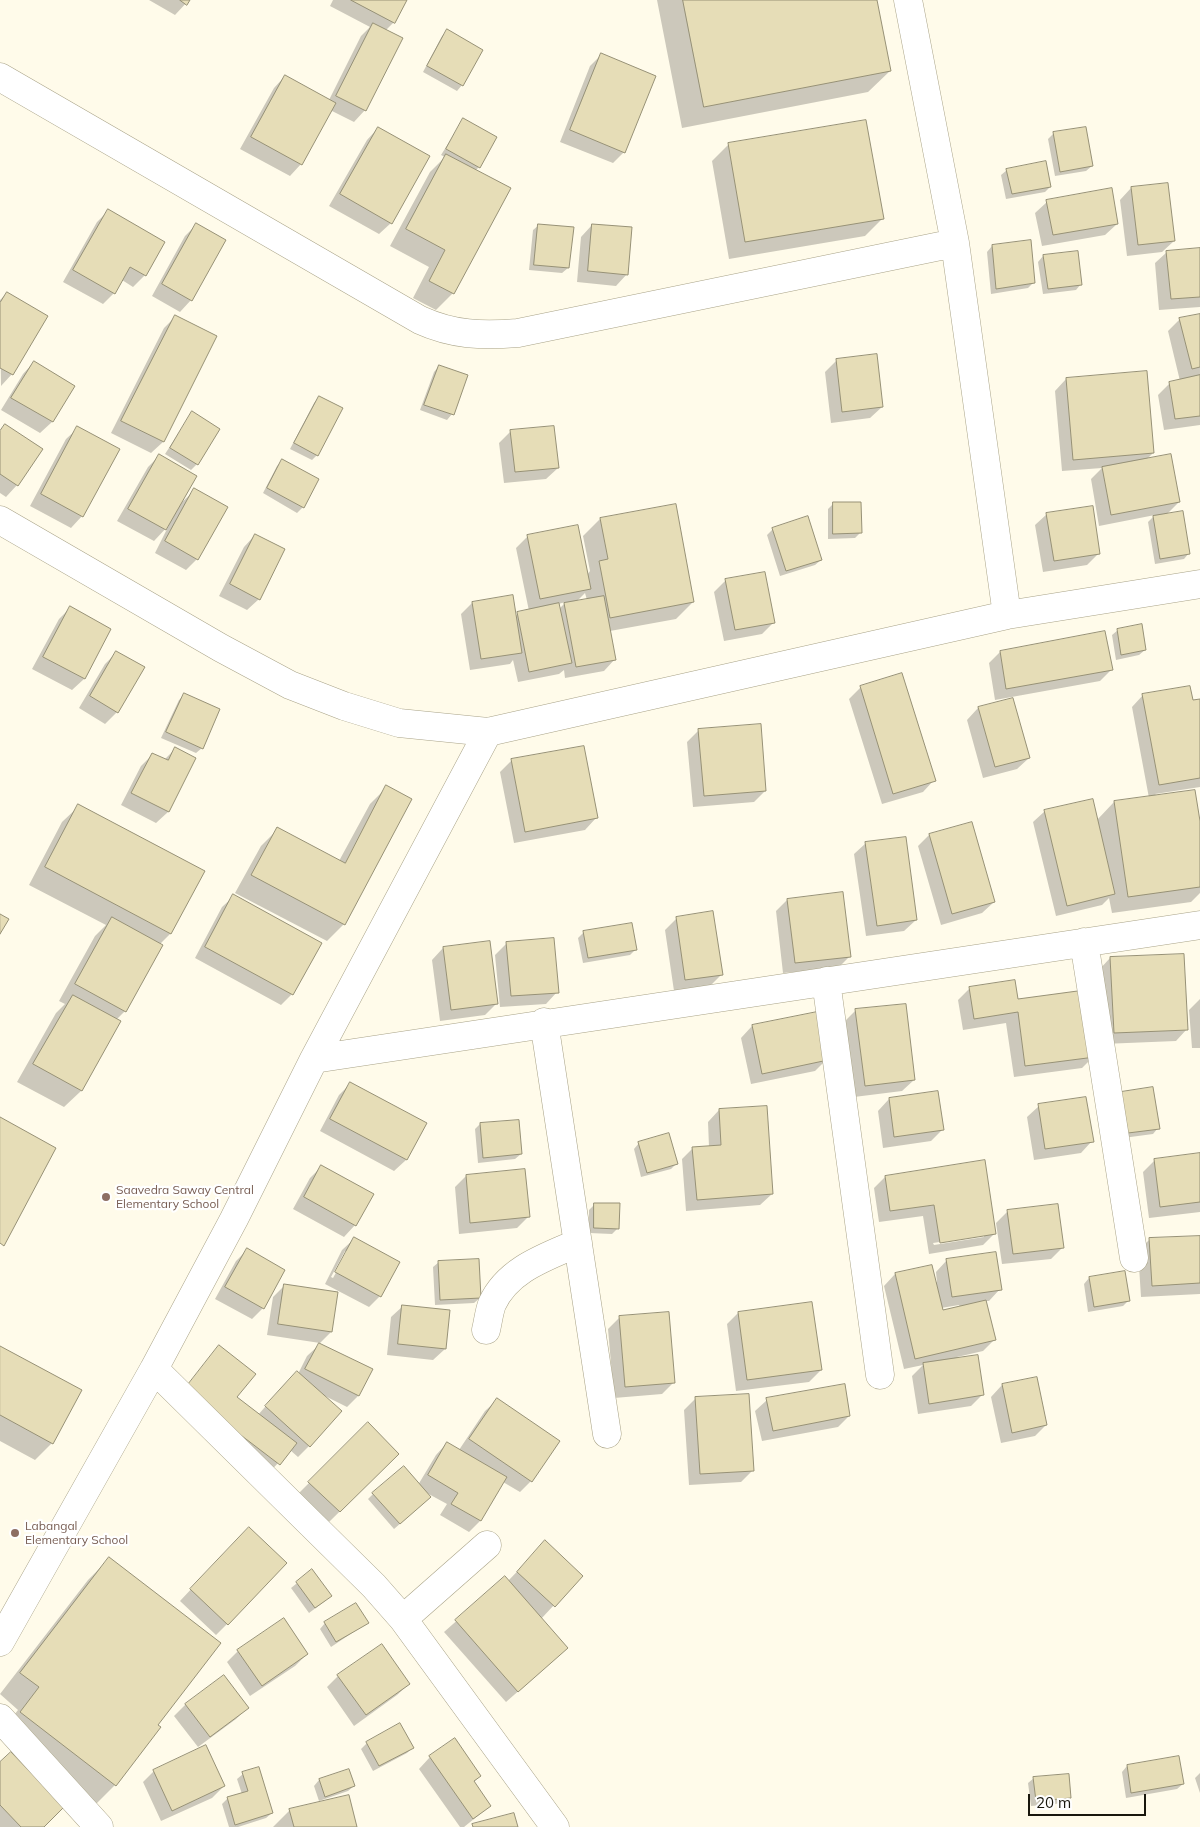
<!DOCTYPE html>
<style>
body{margin:0}
#map{position:relative;width:1200px;height:1827px;overflow:hidden;background:#fffbea;font-family:Mulish,sans-serif}
canvas{display:block}
.scale{position:absolute;left:1028px;top:1794px;width:118px;height:22px;box-sizing:border-box;border:2px solid #19170d;border-top:0;padding-left:6px;font-size:15px;line-height:18px;white-space:nowrap;color:#19170d;-webkit-text-stroke:4px #fff;paint-order:stroke}
</style>
<div id="map">
<canvas width="1200" height="1827"></canvas>
<div class="scale">20 m</div>
</div>
<script>
const c = document.querySelector('canvas').getContext('2d');
c.lineJoin = 'round';
function fill(path, color) { c.fillStyle = color; c.fill(path, 'evenodd'); }
function stroke(path, color, width, dash) { c.strokeStyle = color; c.lineWidth = width; c.lineCap = dash ? 'butt' : 'round'; c.setLineDash(dash || []); c.stroke(path); }
function drawText(font, color, halo, rows, align = 'center') {
  c.font = font + ' Mulish,sans-serif'; c.lineWidth = 4.5; c.setLineDash([]); c.textBaseline = 'middle'; c.strokeStyle = halo; c.fillStyle = color; for (const [text, x, y, turn = 0] of rows) {
    c.save(); c.translate(x, y); c.rotate((+turn || 0) * Math.PI / 180); c.textAlign = isNaN(turn) ? turn : align; if (halo) c.strokeText(text, 0, 0); c.fillText(text, 0, 0); c.restore();
  }
}
const shadow = new Path2D(`
 M149,0H189L175,15Z
 M333,0H405L394,22L385,31L365,110L354,122L330,110L301,164L290,176L240,149L274,88L285,76L329,100L361,36L370,27L330,6Z
 M657,0H876L890,71L868,92L682,128Z
 M448,31L462,85L457,91L423,72L442,36Z
 M602,54L624,152L613,163L560,142L590,66Z
 M463,120L479,167L475,171L453,293L436,310L413,298L429,267L390,246L430,172L445,157L441,155Z
 M378,128L391,223L379,234L329,206L367,140Z
 M1085,128L1092,166L1086,171L1055,176L1048,139L1053,134Z
 M729,144L882,219L865,236L729,259L712,161Z
 M1007,170L1050,187L1045,192L1006,199L1001,175Z
 M1131,188L1174,241L1162,252L1127,256L1120,200Z
 M1047,202L1117,224L1105,235L1042,246L1035,213Z
 M109,210L145,275L133,287L122,280L114,293L103,304L63,282L97,222Z
 M196,225L191,300L180,312L152,296L185,236Z
 M539,225L568,268L562,273L529,270L533,230Z
 M592,225L627,274L616,286L577,282L581,237Z
 M992,246L1034,282L1028,288L991,294L987,252Z
 M1200,249V307L1159,310L1155,263L1167,252Z
 M1043,256L1081,284L1076,290L1043,294L1038,262Z
 M7,293L12,374L1,386L0,300Z
 M1200,315V425L1164,430L1158,395L1170,383L1180,381L1168,331L1180,319Z
 M175,317L216,337L163,442L151,453L111,433L164,328Z
 M837,360L882,407L870,418L831,423L825,372Z
 M34,362L74,386L52,422L40,433L1,410L23,374Z
 M439,366L452,414L447,420L420,410L434,372Z
 M1066,379L1153,453L1146,460L1179,502L1166,515L1189,553L1184,559L1155,564L1148,522L1155,515L1099,526L1091,479L1102,468L1062,471L1055,391Z
 M319,397L317,455L312,460L290,449L314,403Z
 M192,413L197,464L191,470L165,454Z
 M5,426L17,485L6,497L0,493V431Z
 M78,428L82,516L71,528L30,506L66,439Z
 M511,431L558,468L546,479L504,483L499,443Z
 M159,456L180,504L195,490L197,559L186,570L155,553L169,525L154,541L117,521L148,467Z
 M283,460L303,507L297,513L263,493L277,466Z
 M833,504L860,533L855,538L828,539V509Z
 M1047,514L1099,553L1087,565L1043,572L1035,525Z
 M600,519L693,602L676,619L610,631L615,659L604,671L565,678L564,670L559,674L518,682L513,660L510,664L470,670L461,614L472,603L515,616L529,611L516,548L528,536L587,575L590,571L583,536ZM585,593L587,600L576,602ZM566,602L559,609L558,604Z
 M773,529L821,560L815,565L780,576L767,535Z
 M255,535L259,599L247,610L219,596L244,547Z
 M726,580L773,623L762,634L724,641L714,592Z
 M70,608L110,629L84,679L72,690L32,669L59,619Z
 M1118,630L1145,650L1139,655L1116,660L1112,635Z
 M1104,632L1111,670L1100,681L995,700L989,663L1000,652Z
 M117,652L143,668L117,712L105,724L79,708L105,664Z
 M901,675L934,780L923,792L882,804L849,699L860,688Z
 M184,695L202,748L196,753L161,738L179,700Z
 M1143,695L1192,701L1200,700V787L1155,794L1200,830V893L1191,902L1112,913L1109,898L1102,905L1056,916L1033,822L1045,811L1097,820L1114,802L1149,798L1132,707Z
 M978,708L1029,758L1017,769L983,778L967,720Z
 M699,730L765,791L754,802L693,807L687,742Z
 M175,749L195,759L168,812L156,823L121,805L141,766L153,754L164,760Z
 M512,760L596,818L585,830L514,843L500,772Z
 M387,787L344,924L327,941L235,893L261,846L278,829L339,861L370,804Z
 M79,806L203,872L170,934L159,945L161,946L125,1011L116,1020L119,1022L81,1091L64,1107L17,1082L56,1013L65,1004L59,1001L95,936L106,925L29,885L62,822Z
 M929,835L994,902L982,913L941,925L918,846Z
 M866,843L916,920L904,931L866,936L854,854Z
 M234,896L292,994L281,1005L195,958L222,907Z
 M787,900L850,956L838,968L783,973L776,911Z
 M677,918L721,975L710,986L674,991L665,930Z
 M584,932L636,949L630,955L583,963L578,938Z
 M507,943L557,992L546,1004L500,1007L495,955Z
 M443,948L497,1003L485,1015L440,1021L432,960Z
 M1183,955L1187,1029L1176,1041L1103,1044L1099,970L1110,958Z
 M970,988L1016,1000L1093,1057L1082,1068L1014,1077L1006,1023L963,1030L958,1000Z
 M1200,999V1048H1192L1189,1010Z
 M856,1010L914,1080L902,1091L854,1097L844,1022Z
 M816,1013L826,1060L815,1071L751,1084L741,1038L752,1026Z
 M350,1084L425,1124L406,1160L394,1171L320,1131L339,1095Z
 M1116,1098L1158,1128L1153,1134L1123,1138Z
 M889,1099L943,1129L931,1141L883,1148L878,1111Z
 M1039,1106L1092,1141L1081,1153L1034,1160L1027,1117Z
 M719,1110L772,1194L760,1205L686,1211L682,1159L693,1148L709,1147L708,1122Z
 M480,1124L521,1154L515,1159L478,1163L475,1129Z
 M639,1143L676,1164L671,1169L641,1177L634,1149Z
 M1200,1154V1212L1149,1218L1143,1172L1155,1160Z
 M321,1167L355,1225L344,1237L293,1209L310,1178Z
 M466,1176L528,1217L517,1228L459,1234L455,1187Z
 M885,1177L995,1233L983,1245L929,1254L923,1216L879,1222L874,1188ZM984,1235V1237L934,1245L933,1243Z
 M595,1204L618,1228L612,1234L589,1233V1210Z
 M1008,1211L1063,1247L1051,1259L1002,1264L996,1223Z
 M1200,1237V1294L1141,1297L1138,1251L1150,1239Z
 M354,1239L380,1296L369,1307L325,1284L342,1250ZM345,1251H348L333,1278L331,1277Z
 M247,1250L263,1308L252,1319L215,1299L236,1261Z
 M947,1260L1000,1289L989,1301H985L994,1340L983,1351L957,1357L982,1395L971,1406L918,1414L912,1376L923,1365L904,1369L884,1286L895,1274L937,1282L936,1272ZM959,1305L960,1307L942,1312L941,1308Z
 M439,1262L480,1298L474,1303L435,1305L433,1267Z
 M1089,1278L1128,1301L1123,1306L1088,1312L1084,1284Z
 M285,1285L331,1332L320,1343L267,1335L273,1297Z
 M811,1303L821,1370L809,1382L736,1391L727,1324L738,1313Z
 M403,1306L445,1349L433,1360L387,1355L391,1317Z
 M620,1317L673,1383L662,1394L614,1398L608,1329Z
 M319,1345L371,1369L358,1396L347,1407L323,1395L309,1446L298,1457L290,1450L267,1475L173,1403L219,1347L236,1398L258,1415L285,1384L298,1374L307,1356Z
 M0,1347L80,1391L52,1443L35,1460L0,1441Z
 M1036,1379L1046,1425L1035,1436L1001,1443L991,1397L1002,1385Z
 M696,1398L752,1471L741,1482L689,1485L684,1410Z
 M497,1400L531,1481L520,1492L503,1482L480,1521L469,1532L440,1515L447,1504L425,1492L424,1503L394,1529L368,1499L373,1494L418,1485L436,1455L447,1443L459,1450L485,1411Z
 M767,1400L849,1416L838,1427L762,1441L755,1411Z
 M368,1424L398,1454L328,1523L298,1494Z
 M237,1540L227,1624L216,1635L180,1601Z
 M534,1554L581,1576L541,1619L555,1659L506,1702L444,1632L505,1578L508,1581Z
 M110,1558L156,1725L159,1727L115,1785L93,1807L0,1733L18,1710L0,1694L88,1580Z
 M312,1571L325,1601L309,1613L291,1588Z
 M325,1623H367L331,1647L320,1629Z
 M238,1651L307,1654L295,1666L250,1696L227,1662Z
 M338,1676L409,1684L397,1695L354,1726L327,1687Z
 M186,1704L247,1708L236,1719L198,1747L174,1716Z
 M367,1743L412,1748L407,1753L373,1771L361,1749Z
 M430,1757L480,1776L474,1782L490,1806L464,1827H460L419,1769Z
 M0,1764L43,1827H0Z
 M1127,1766L1183,1784L1177,1789L1126,1798L1122,1772Z
 M348,1770L354,1786L348,1791L319,1801L314,1786L319,1780Z
 M154,1771L224,1786L212,1798L161,1821L143,1782Z
 M1200,1773V1793L1195,1778Z
 M243,1774L272,1813L266,1818L238,1827H229L222,1804L228,1798L242,1794L237,1779Z
 M1034,1778L1070,1797L1065,1803L1031,1806L1028,1783Z
 M290,1810L355,1827H273Z`);
const building = new Path2D(`
 M180,0H190L187,5Z
 M351,0H407L395,23Z
 M683,0H877L891,71L704,107Z
 M373,23L403,38L366,111L336,96Z
 M447,29L483,50L463,86L427,66Z
 M601,53L656,76L625,153L570,130Z
 M285,75L336,103L302,165L251,137Z
 M463,118L497,137L480,168L446,149Z
 M866,120L884,219L745,242L728,143Z
 M378,127L430,156L392,224L340,194Z
 M1086,127L1093,166L1060,172L1053,132Z
 M446,154L511,188L454,294L429,281L445,250L406,229Z
 M1046,161L1051,187L1012,194L1006,169Z
 M1168,183L1175,241L1138,245L1131,187Z
 M1112,188L1118,224L1053,235L1046,200Z
 M108,209L165,242L146,276L130,267L115,294L73,270Z
 M196,223L226,240L192,301L162,284Z
 M538,224L574,227L569,268L534,265Z
 M592,224L632,227L628,275L588,271Z
 M1031,240L1035,283L996,289L992,245Z
 M1200,248V297L1171,299L1166,251Z
 M1078,251L1082,285L1048,289L1043,255Z
 M7,292L48,316L13,375L0,368V303Z
 M1200,314V367L1192,369L1179,318Z
 M175,315L217,336L164,442L121,421Z
 M877,354L883,407L842,412L836,359Z
 M34,361L75,386L53,422L11,398Z
 M439,365L468,375L454,415L424,405Z
 M1147,371L1154,453L1073,460L1066,378Z
 M1200,375V416L1175,419L1169,382Z
 M319,396L343,408L318,456L294,443Z
 M192,411L220,429L198,465L170,448Z
 M5,424L43,449L18,486L0,474V431Z
 M77,426L120,449L83,517L41,494Z
 M554,426L559,468L515,472L510,430Z
 M159,454L197,476L166,530L128,509Z
 M1171,454L1180,502L1111,515L1102,467Z
 M282,459L319,479L304,508L267,488Z
 M194,488L228,507L198,560L165,541Z
 M833,502H861L862,533L833,534Z
 M676,504L694,602L610,618L599,561L608,559L600,518Z
 M1093,506L1100,554L1054,561L1046,513Z
 M1183,511L1190,554L1160,559L1153,516Z
 M808,516L822,560L786,571L772,528Z
 M578,525L591,589L540,599L527,535Z
 M255,534L285,549L260,600L230,584Z
 M765,572L775,623L735,630L725,579Z
 M513,595L522,653L481,659L472,602Z
 M604,596L616,660L576,667L564,603Z
 M559,603L572,663L529,672L517,612Z
 M70,606L111,629L85,679L43,657Z
 M1142,624L1146,650L1121,655L1117,629Z
 M1105,631L1113,670L1006,689L1000,651Z
 M116,651L145,667L118,713L90,696Z
 M902,673L936,781L893,794L860,686Z
 M1190,686L1193,700L1200,699V778L1159,785L1142,694Z
 M184,693L220,709L203,749L166,732Z
 M1013,698L1030,758L995,767L978,707Z
 M761,724L766,791L704,796L698,729Z
 M584,746L598,818L525,832L511,759Z
 M175,747L196,758L169,812L131,793L152,753L168,760Z
 M386,785L412,799L345,925L251,875L277,827L345,863Z
 M1195,790L1200,821V887L1128,897L1114,801Z
 M1093,799L1115,894L1067,906L1044,810Z
 M78,804L205,871L171,934L45,867Z
 M972,822L995,902L952,914L929,834Z
 M906,837L917,920L877,926L865,842Z
 M843,892L851,957L795,963L787,899Z
 M233,894L322,943L293,995L205,947Z
 M713,911L723,975L685,980L676,917Z
 M0,914L9,919L0,934Z
 M112,917L163,945L126,1012L75,984Z
 M632,923L637,950L588,958L583,931Z
 M554,938L559,993L511,996L506,942Z
 M490,941L498,1004L451,1010L443,947Z
 M1184,954L1188,1030L1114,1033L1110,957Z
 M1015,980L1018,999L1085,990L1095,1057L1025,1066L1018,1012L974,1019L969,987Z
 M73,995L121,1021L82,1091L33,1064Z
 M906,1004L915,1080L865,1086L855,1009Z
 M817,1012L828,1060L762,1074L752,1025Z
 M350,1082L427,1123L407,1160L330,1119Z
 M1153,1087L1160,1129L1128,1133L1121,1092Z
 M938,1091L944,1130L894,1137L889,1098Z
 M1086,1097L1094,1142L1045,1149L1038,1104Z
 M767,1106L773,1194L697,1200L692,1147L721,1145L719,1109Z
 M0,1117L56,1148L4,1246L0,1243Z
 M519,1120L522,1154L483,1158L480,1123Z
 M669,1133L678,1164L647,1173L638,1142Z
 M1200,1153V1202L1160,1207L1154,1159Z
 M985,1160L996,1234L940,1243L934,1205L890,1211L885,1176Z
 M321,1165L374,1194L356,1226L304,1197Z
 M525,1169L530,1217L470,1223L466,1175Z
 M594,1203H620L619,1229L594,1228Z
 M1058,1204L1064,1248L1013,1254L1007,1210Z
 M1200,1236V1283L1152,1286L1149,1238Z
 M354,1237L400,1262L381,1297L335,1272Z
 M247,1248L285,1270L264,1309L225,1287Z
 M996,1252L1002,1290L952,1297L946,1259Z
 M479,1259L481,1298L440,1300L438,1261Z
 M932,1265L943,1310L986,1300L996,1340L915,1359L895,1273Z
 M1125,1271L1130,1301L1094,1307L1089,1277Z
 M284,1284L338,1292L332,1332L278,1324Z
 M812,1302L822,1370L747,1380L738,1312Z
 M402,1305L450,1310L446,1349L398,1344Z
 M669,1312L675,1383L625,1387L619,1316Z
 M319,1343L373,1369L359,1396L305,1369Z
 M219,1345L256,1374L237,1397L297,1443L280,1465L183,1391Z
 M0,1346L82,1390L53,1444L0,1415Z
 M978,1355L984,1395L929,1404L923,1363Z
 M297,1371L342,1411L310,1447L265,1406Z
 M1037,1377L1047,1425L1012,1433L1002,1384Z
 M845,1384L850,1416L773,1431L766,1398Z
 M749,1394L754,1471L700,1474L695,1397Z
 M497,1398L560,1441L532,1482L469,1439Z
 M368,1422L399,1454L340,1512L308,1482Z
 M447,1442L507,1477L481,1521L451,1504L458,1493L428,1475Z
 M404,1466L431,1497L400,1524L372,1493Z
 M249,1527L287,1563L228,1625L190,1589Z
 M545,1540L583,1576L555,1607L517,1572Z
 M109,1557L221,1643L158,1725L161,1727L116,1786L20,1712L39,1687L20,1673Z
 M312,1569L332,1596L315,1608L296,1582Z
 M505,1576L568,1648L518,1692L455,1620Z
 M356,1603L369,1623L336,1642L324,1622Z
 M284,1618L308,1654L262,1686L237,1650Z
 M382,1644L410,1684L366,1715L337,1675Z
 M224,1675L249,1708L210,1737L185,1704Z
 M400,1723L414,1748L379,1766L366,1742Z
 M455,1738L481,1776L474,1781L491,1806L473,1819L429,1756Z
 M206,1745L225,1786L172,1811L153,1770Z
 M11,1752L64,1807L44,1827H21L0,1805V1762Z
 M1179,1756L1184,1784L1131,1793L1127,1765Z
 M259,1767L273,1813L235,1825L227,1797L248,1791L242,1772Z
 M349,1769L355,1786L325,1797L319,1779Z
 M1069,1774L1071,1798L1036,1801L1033,1777Z
 M349,1795L357,1827H294L289,1809Z
 M514,1813L518,1827H473L472,1824Z`);
const minor = new Path2D(`
 M908,0L955,243L1007,615
 M0,77L420,320C453,335 482,336 518,333L955,243
 M0,520L221,648L290,685L344,706L399,723L488,732L1007,615L1200,584
 M1084,942L1134,1258
 M826,981L880,1375
 M544,1022L607,1434
 M314,1059L1200,925
 M486,1330C488,1322 489,1312 492,1304C508,1269 546,1257 578,1243
 M154,1369L374,1586L403,1619L555,1827
 M403,1619L487,1545
 M0,1642L154,1369L234,1219L314,1059L488,732
 M0,1718L99,1827`);
const markers = [
 [106,1197,5,"#8d6e63"],
 [15,1533,5,"#8d6e63"]
];
const educationNames = [
 ["Saavedra Saway Central",116,1190],
 ["Elementary School",116,1204],
 ["Labangal",25,1526],
 ["Elementary School",25,1540]
];
fill(shadow, '#0003');
fill(building, '#e6ddb7');
stroke(building, '#979176', 1);
stroke(minor, '#a9a388', 29);
stroke(minor, '#fff', 28);
for (const [x, y, r, color] of markers) { const dot = new Path2D(); dot.arc(x, y, r, 0, 2 * Math.PI); c.fillStyle = color; c.fill(dot); stroke(dot, '#fff', 2); }
drawText('12px', '#785e54', '#fff', educationNames, 'left');
</script>
